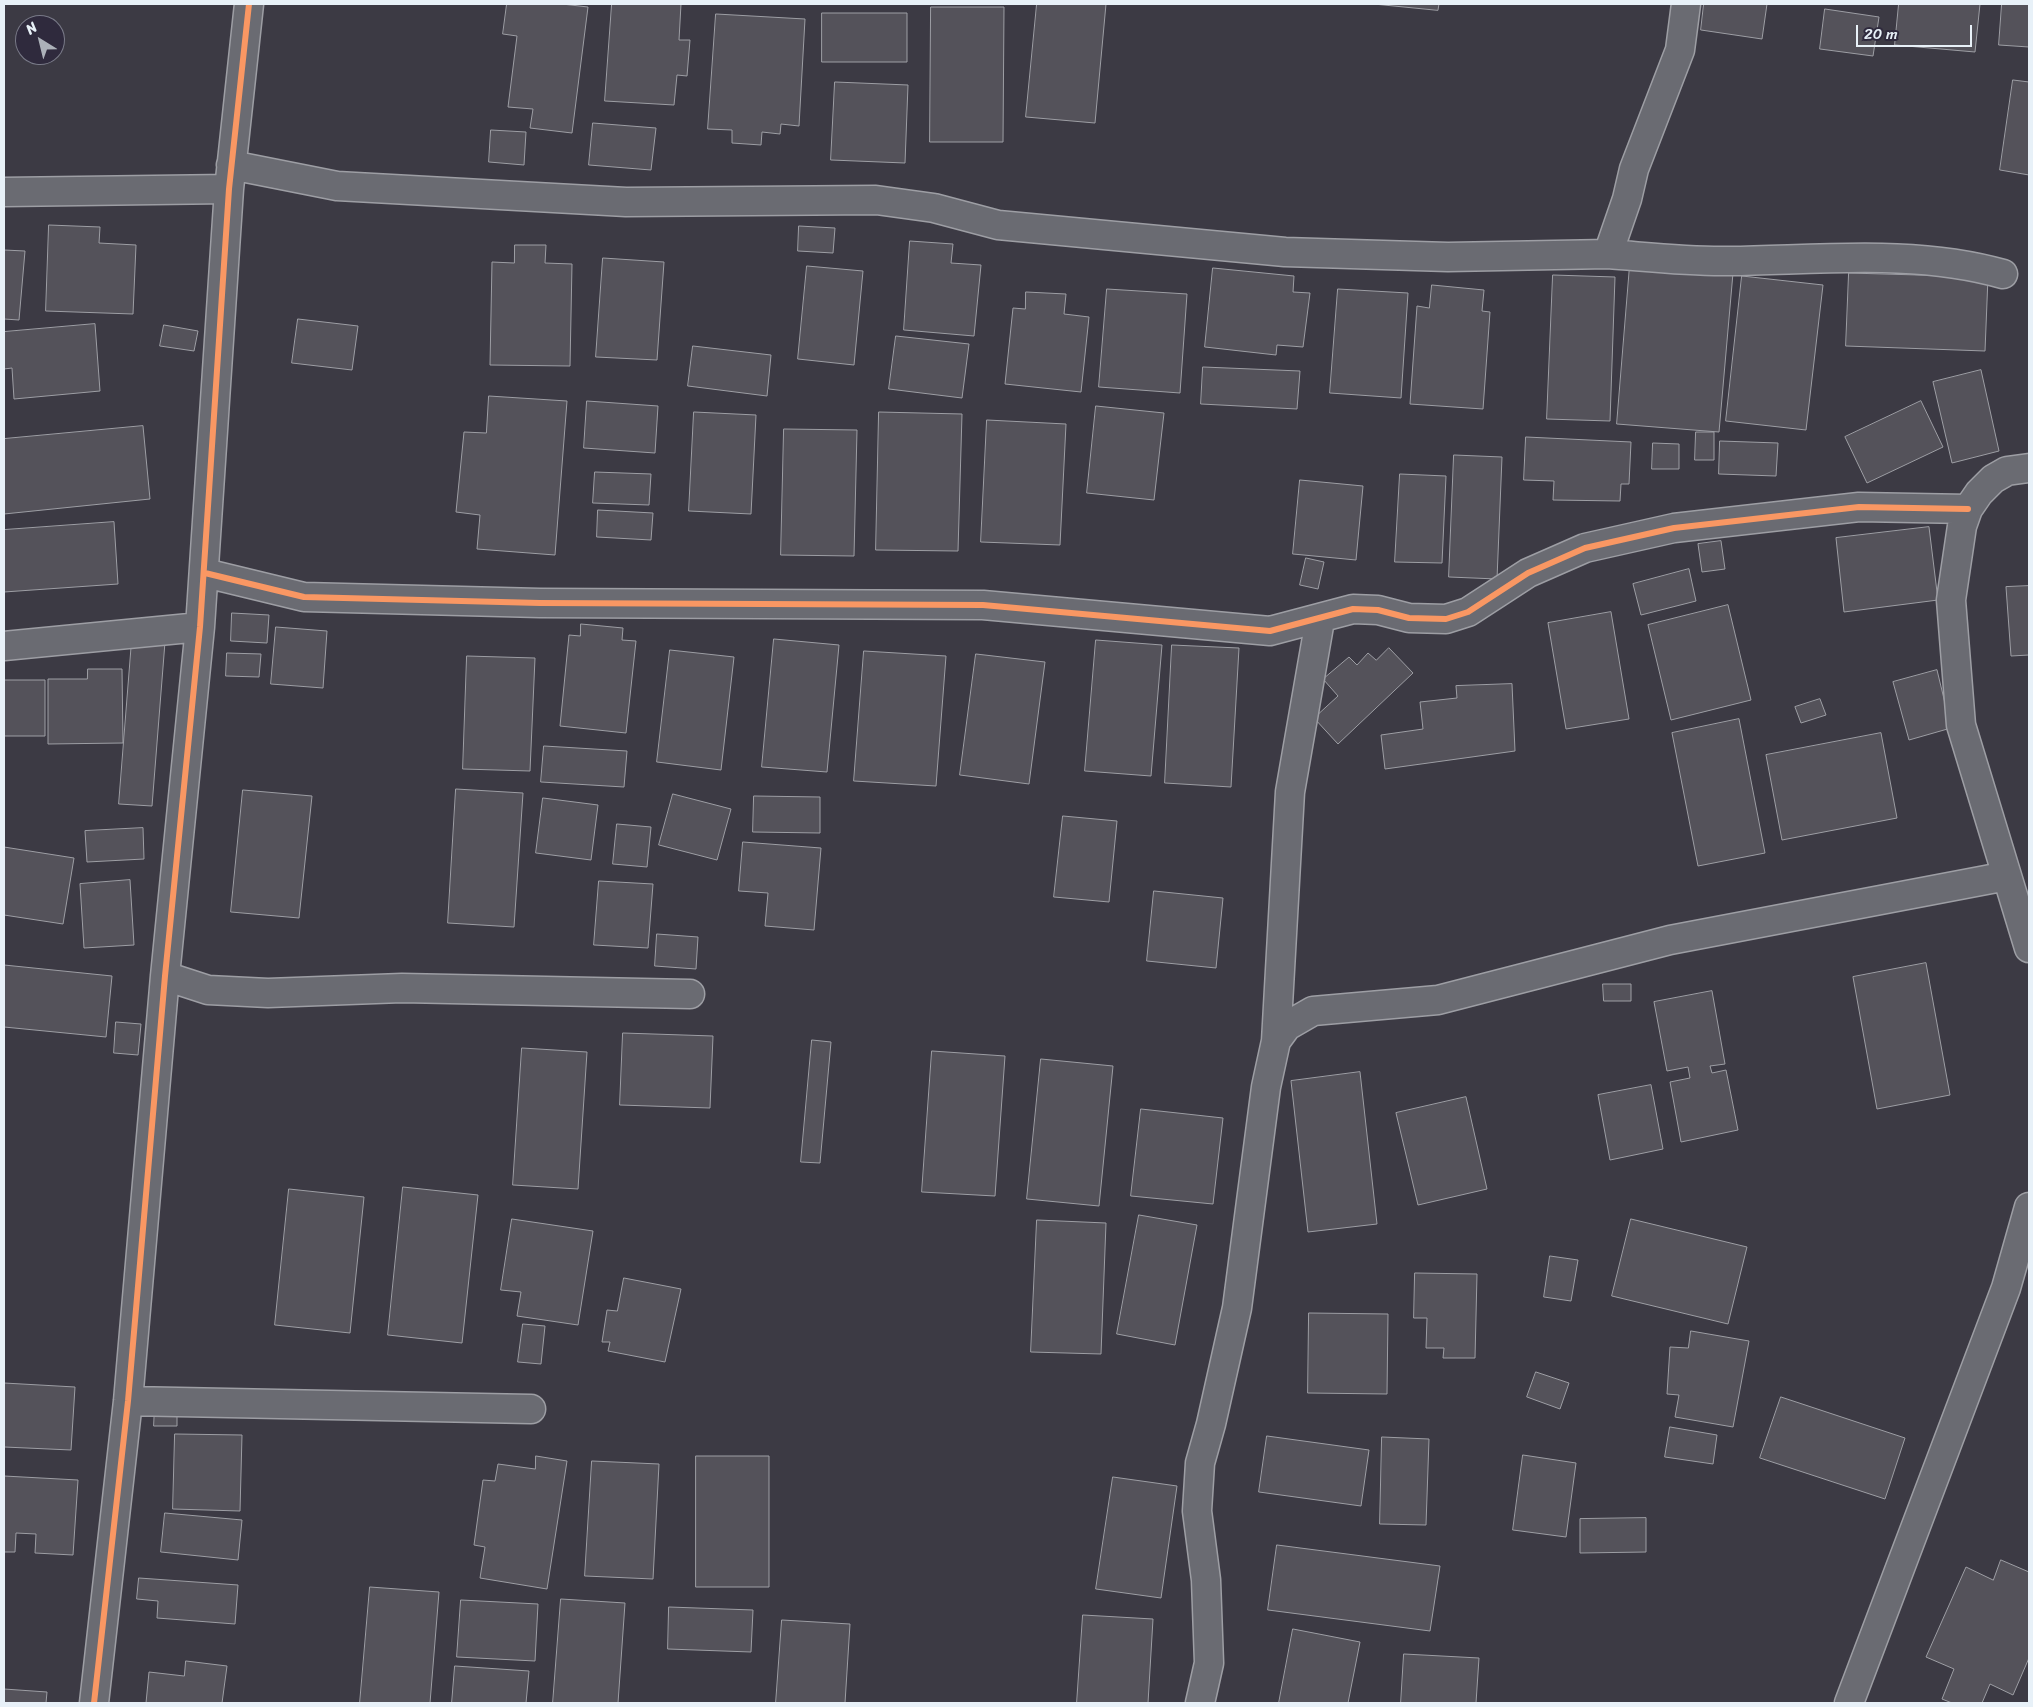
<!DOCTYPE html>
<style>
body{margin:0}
#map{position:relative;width:2033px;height:1707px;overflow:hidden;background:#3c3a44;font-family:Sriracha,sans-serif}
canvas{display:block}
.frame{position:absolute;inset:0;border:5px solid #e8f1f8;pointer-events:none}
.north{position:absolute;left:15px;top:15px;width:50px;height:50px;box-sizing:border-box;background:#2f2a3d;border:1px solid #797a88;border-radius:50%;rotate:324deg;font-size:14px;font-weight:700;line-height:20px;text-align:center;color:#e8f1f8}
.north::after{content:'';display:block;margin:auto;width:18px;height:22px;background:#acb1b9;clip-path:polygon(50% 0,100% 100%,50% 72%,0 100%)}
.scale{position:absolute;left:1856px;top:25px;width:116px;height:22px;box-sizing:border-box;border:2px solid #e8f1f8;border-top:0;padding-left:6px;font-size:15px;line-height:18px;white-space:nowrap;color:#e8f1f8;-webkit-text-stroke:4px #2f2a3d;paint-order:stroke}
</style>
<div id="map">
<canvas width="2033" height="1707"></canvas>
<div class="frame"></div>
<div class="north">N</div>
<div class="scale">20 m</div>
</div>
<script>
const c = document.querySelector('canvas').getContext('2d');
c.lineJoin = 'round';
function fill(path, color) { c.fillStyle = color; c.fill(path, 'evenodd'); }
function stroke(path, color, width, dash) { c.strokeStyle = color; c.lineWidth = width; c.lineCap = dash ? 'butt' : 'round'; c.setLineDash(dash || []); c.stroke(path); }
const building = new Path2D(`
 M507,4H562L588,7L572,133L530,128L533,109L508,107L517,36L503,34Z
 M612,4H681L679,40H690L687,76L677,75L674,105L605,101Z
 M1037,4H1106L1095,123L1026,117Z
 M1374,4H1439L1438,10Z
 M1704,4H1767L1762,39L1701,30Z
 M1899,4H1980L1975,52L1895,45Z
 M2002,4H2029V47L1999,45Z
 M931,7H1004L1003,142H930Z
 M1825,9L1879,17L1873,56L1820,49Z
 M822,13H907V62H822Z
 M716,14L805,19L799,126L781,124L780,134L762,132L761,145L732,143V130L708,129Z
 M2013,80L2029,82V175L2000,170Z
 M835,82L908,85L905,163L831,160Z
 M593,123L656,128L651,170L589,165Z
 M491,130L526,132L524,165L489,162Z
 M49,225L100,227L99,243L136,245L133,314L46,311Z
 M799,226L835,228L833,253L798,251Z
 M910,241L953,244L951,263L981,265L974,336L904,330Z
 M515,245H546L545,263L572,264L570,366L490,365L492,262L514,263Z
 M4,250L25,251L19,320L4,319Z
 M603,258L664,262L657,360L596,357Z
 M1630,265L1733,273L1719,432L1617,424Z
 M807,266L863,271L854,365L798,359Z
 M1213,268L1294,276L1293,292L1310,293L1303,347L1277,345L1276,355L1205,347Z
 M1849,273L1988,277L1985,351L1846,346Z
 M1553,275L1615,277L1610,421L1547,419Z
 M1742,276L1823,285L1806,430L1726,421Z
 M1432,285L1484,290L1482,311L1490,312L1483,409L1410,404L1417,306L1429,308Z
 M1107,289L1187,294L1180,393L1099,387Z
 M1338,289L1408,293L1401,398L1330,393Z
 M1026,292L1066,294L1064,314L1089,317L1081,392L1005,384L1013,308L1025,309Z
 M298,319L358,326L352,370L292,363Z
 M95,324L100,391L14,399L12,368L4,369V332Z
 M164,325L198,331L194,351L160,346Z
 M896,336L969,344L962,398L889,389Z
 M693,346L771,355L767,396L688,386Z
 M1203,367L1300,371L1297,409L1201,404Z
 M1981,370L1999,451L1952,463L1933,382Z
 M489,396L567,401L555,555L477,549L480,515L456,512L464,432L486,433Z
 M587,401L658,406L655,453L584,448Z
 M1921,401L1943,447L1867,483L1845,437Z
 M1096,406L1164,413L1154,500L1087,493Z
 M694,412L756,415L751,514L689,511Z
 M879,412L962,414L958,551L876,550Z
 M987,420L1066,424L1060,545L981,542Z
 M143,426L150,499L4,514V439Z
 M784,429L857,430L854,556L781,555Z
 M1696,432H1714V460H1695Z
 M1526,437L1631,442L1629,484H1621L1620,501L1553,500L1554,481L1524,480Z
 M1720,441L1778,443L1776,476L1719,474Z
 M1653,443L1679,444V469H1652Z
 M1454,455L1502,457L1497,579L1449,577Z
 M595,472L651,474L649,505L593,503Z
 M1400,474L1446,476L1442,563L1395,562Z
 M1300,480L1363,486L1356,560L1293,554Z
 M598,510L653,513L651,540L597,537Z
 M114,522L118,584L4,592V530Z
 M1929,527L1938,600L1844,612L1836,538Z
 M1721,541L1725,569L1702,572L1698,544Z
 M1306,558L1324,562L1318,589L1300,585Z
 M1689,569L1696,601L1641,615L1633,584Z
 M2029,586V655L2011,656L2006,587Z
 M1728,605L1751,700L1671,720L1648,625Z
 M1611,612L1629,719L1566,729L1548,623Z
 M232,613L269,615L267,643L231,641Z
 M581,624L623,628L622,640L636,641L626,733L560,726L569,635L580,636Z
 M276,627L327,631L323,688L271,684Z
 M774,639L839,645L827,772L762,767Z
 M132,640L165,642L152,806L119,804Z
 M1096,640L1162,645L1151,776L1085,771Z
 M1172,645L1239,648L1231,787L1165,783Z
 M1389,648L1413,673L1338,744L1314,718L1338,696L1323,679L1349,657L1357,665L1368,653L1376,660Z
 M670,650L734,657L721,770L657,762Z
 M864,651L946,656L936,786L854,781Z
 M227,653L261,654L259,677L226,676Z
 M976,654L1045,662L1029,784L960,775Z
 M467,656L535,658L530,771L463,769Z
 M88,669H122L123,743L48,744V679H87Z
 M1937,670L1951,728L1909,740L1893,682Z
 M4,680H45V736H4Z
 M1512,684L1515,751L1385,769L1381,735L1423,729L1420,702L1457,698L1456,686Z
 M1820,699L1826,715L1801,723L1795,707Z
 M1739,719L1765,853L1698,866L1672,733Z
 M1881,733L1897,818L1782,840L1766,755Z
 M544,746L627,751L624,787L541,782Z
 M456,789L523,793L514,927L448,923Z
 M243,790L312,796L299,918L231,912Z
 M673,794L731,809L717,860L659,845Z
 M754,796L820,797V833L753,832Z
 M543,798L598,805L591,860L536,853Z
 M1063,816L1117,821L1109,902L1054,897Z
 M617,824L651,827L647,867L613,864Z
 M143,828L144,859L87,862L85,831Z
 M743,842L821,848L814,930L765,926L768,893L739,891Z
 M4,847L74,858L63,924L4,915Z
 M130,880L134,945L84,948L80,884Z
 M599,881L653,884L648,948L594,945Z
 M1154,891L1223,898L1216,968L1147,961Z
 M657,934L698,937L696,969L655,966Z
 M1926,963L1950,1095L1877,1109L1853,977Z
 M4,965L112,976L106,1037L4,1027Z
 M1603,984H1631V1001H1604Z
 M1712,991L1725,1064L1710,1066L1712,1073L1726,1070L1738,1130L1681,1142L1670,1082L1690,1078L1688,1067L1667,1071L1654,1002Z
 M116,1022L141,1024L138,1055L114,1053Z
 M623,1033L713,1036L710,1108L620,1105Z
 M812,1040L831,1042L820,1163L801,1162Z
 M522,1048L587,1052L578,1189L513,1185Z
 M932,1051L1005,1056L995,1196L922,1192Z
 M1041,1059L1113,1066L1099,1206L1027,1199Z
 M1360,1072L1377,1224L1308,1232L1291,1081Z
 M1651,1085L1663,1149L1610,1160L1598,1095Z
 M1466,1097L1487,1189L1418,1205L1396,1113Z
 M1141,1109L1223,1118L1213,1204L1131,1196Z
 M403,1187L478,1195L462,1343L388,1335Z
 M289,1189L364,1197L350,1333L275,1325Z
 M1139,1215L1197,1225L1175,1345L1117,1334Z
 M512,1219L593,1231L578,1325L517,1316L521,1292L501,1290Z
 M1631,1219L1747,1247L1728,1324L1612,1296Z
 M1037,1220L1106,1223L1101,1354L1031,1352Z
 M1550,1256L1578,1260L1571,1301L1544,1297Z
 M1415,1273L1477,1274L1475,1358H1443L1444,1348H1426L1427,1318H1414Z
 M624,1278L681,1289L665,1362L608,1351L610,1342H602L607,1310L617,1311Z
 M1309,1313L1388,1314L1387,1394L1308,1393Z
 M523,1324L545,1326L541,1364L518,1362Z
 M1691,1331L1749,1341L1733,1427L1675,1417L1679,1395L1667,1394L1670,1347L1688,1348Z
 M1536,1372L1569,1383L1560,1409L1527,1397Z
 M4,1383L75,1387L71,1450L4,1447Z
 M1781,1397L1905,1438L1885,1499L1760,1458Z
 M155,1406H177V1426H154Z
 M1670,1427L1717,1435L1713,1464L1665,1457Z
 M175,1434L242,1435L240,1511L173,1509Z
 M1267,1436L1369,1450L1361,1506L1259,1492Z
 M1382,1437L1429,1439L1426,1525L1380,1524Z
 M1523,1455L1576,1463L1566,1537L1513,1530Z
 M536,1456L567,1461L547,1589L480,1578L485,1547L474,1545L483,1480L495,1481L498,1464L535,1469Z
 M696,1456H769V1587H696Z
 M592,1461L659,1464L653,1579L585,1576Z
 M4,1476L78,1480L73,1555L35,1553L36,1534L16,1533L15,1552H4Z
 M1113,1477L1177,1486L1161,1598L1096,1589Z
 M165,1513L242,1520L238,1560L161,1552Z
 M1646,1518V1552L1580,1553V1519Z
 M1277,1545L1440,1566L1430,1631L1268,1610Z
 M2001,1560L2029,1572V1658L2013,1695L1990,1684L1982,1703H1952L1942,1699L1954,1669L1926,1657L1966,1567L1993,1580Z
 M139,1578L238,1585L235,1624L157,1618L158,1601L137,1599Z
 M370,1587L439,1592L430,1703H360Z
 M561,1599L625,1603L618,1703H553Z
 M461,1600L538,1604L535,1661L457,1657Z
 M669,1607L753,1610L751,1652L668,1649Z
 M1083,1615L1153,1619L1148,1703H1077Z
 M782,1620L850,1624L845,1703H776Z
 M1293,1629L1360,1642L1348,1703H1279Z
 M1404,1654L1479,1658L1476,1703H1401Z
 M186,1661L227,1666L222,1703H146L149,1672L184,1676Z
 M455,1666L529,1671L526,1703H452Z
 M4,1689L47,1692L46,1703H4Z`);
const minor = new Path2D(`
 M231,165L337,186L626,202L876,200L934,208L998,225L1285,252L1448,257L1608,254L1627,199L1634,169L1680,50L1686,4
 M4,192L229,189
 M1608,254C1648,257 1690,262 1730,261C1819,260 1916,249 2003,274
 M2029,468L2007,471L1993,479L1979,493L1968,509L1962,526L1951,600L1961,725L2029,948
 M205,573L304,597L540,603L983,605L1270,631L1353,609L1378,610L1409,618L1446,619L1468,612L1528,573L1585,548L1674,528L1859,507L1968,509
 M4,646L200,627
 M165,976L208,990L268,993L402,988L690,994
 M1276,1041L1290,792L1320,620
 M128,1401L531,1409
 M94,1703L128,1401L165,976L200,627L229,189L249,4
 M1200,1703L1209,1663L1206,1580L1197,1511L1200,1463L1211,1424L1237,1308L1266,1087L1276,1041L1287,1026L1313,1011L1438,1000L1670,940L2007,876
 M1849,1703L2006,1288L2029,1207`);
const cycleway = new Path2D(`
 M205,573L304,597L540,603L983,605L1270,631L1353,609L1378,610L1409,618L1446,619L1468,612L1528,573L1585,548L1674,528L1859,507L1968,509
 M94,1703L128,1401L165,976L200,627L229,189L249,4`);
fill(building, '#54525a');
stroke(building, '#9d9ea4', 1);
stroke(minor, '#9d9ea4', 31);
stroke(minor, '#6a6b72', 28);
stroke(cycleway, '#f99763', 6);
</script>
